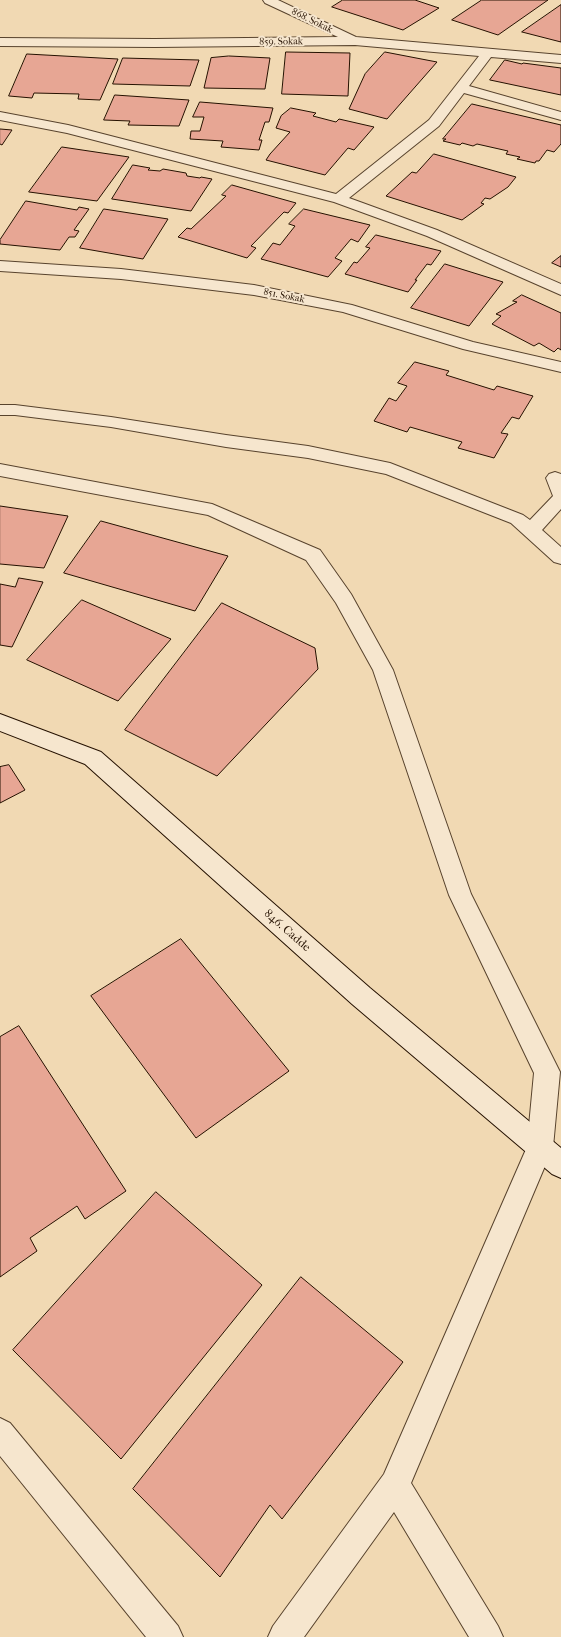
<!DOCTYPE html>
<style>
body{margin:0}
canvas{display:block;background:#f1d9b3}
</style>
<canvas width="561" height="1637"></canvas>
<script>
const c = document.querySelector('canvas').getContext('2d');
c.lineJoin = 'round';
function fill(path, color) { c.fillStyle = color; c.fill(path, 'evenodd'); }
function stroke(path, color, width, dash) { c.strokeStyle = color; c.lineWidth = width; c.lineCap = dash ? 'butt' : 'round'; c.setLineDash(dash || []); c.stroke(path); }
function drawText(font, color, halo, rows, align = 'center') {
  c.font = font + ' "IM FELL French Canon",serif'; c.lineWidth = 4; c.setLineDash([]); c.textBaseline = 'middle'; c.strokeStyle = halo; c.fillStyle = color; for (const [text, x, y, turn = 0] of rows) {
    c.save(); c.translate(x, y); c.rotate((+turn || 0) * Math.PI / 180); c.textAlign = isNaN(turn) ? turn : align; if (halo) c.strokeText(text, 0, 0); c.fillText(text, 0, 0); c.restore();
  }
}
const building = new Path2D(`
 M343,0H415L439,8L403,30L332,7Z
 M482,0H548L498,35L452,20Z
 M561,5V42L522,32Z
 M286,52L350,53L348,96L282,94Z
 M385,52L437,62L387,119L349,109L365,74Z
 M27,54L118,59L100,100L78,99L79,94L34,93L32,98L9,96Z
 M229,56L270,58L265,89L204,88L211,58Z
 M123,58L199,60L190,86L113,84Z
 M505,60L522,64L523,63L561,68V95L490,80Z
 M115,95L189,100L179,126L128,125L130,121L104,120Z
 M200,102L273,108L269,122H265L259,140H262L259,150L221,147L223,141L190,139L191,131H200L204,117H193Z
 M472,104L561,125V144L554,152L547,150L539,161H536L535,163L517,159L520,157L506,154L508,151L477,144L473,146L462,143L460,145L443,141L446,139H443Z
 M291,108L316,113L313,116L336,122L339,119L374,127L354,150L348,148L325,175L266,160L270,154L290,132L276,128L281,116Z
 M0,129L12,130L2,145L0,144Z
 M62,147L129,157L97,201L29,192Z
 M434,154L516,177L508,187L490,199L485,198L481,203L484,204L462,220L386,196L412,172L416,173Z
 M133,165L150,168L148,170L160,171L163,169L186,173L187,176L200,178L201,177L212,179L191,211L112,199Z
 M232,185L296,203L288,213L284,212L251,246L256,248L247,258L178,237L187,228L191,229L226,196L222,195Z
 M26,201L77,210L79,207L89,209L74,230L79,231L75,237H69L60,250L0,244V240Z
 M104,209L168,219L143,259L80,248Z
 M304,209L370,225L358,242L351,239L335,258L342,261L328,277L261,259L273,243L280,245L295,226L289,224Z
 M376,235L441,251L431,265L427,264L415,280H417L408,292L345,274L354,262L357,263L370,248L366,247Z
 M561,256V267L552,263Z
 M445,264L503,282L469,326L411,308Z
 M522,295L561,313V350L558,348L554,352L539,343L534,346L492,324L501,316L496,314L517,302L513,301Z
 M415,362L449,371L446,375L494,390L497,386L533,396L519,419L512,417L501,433L508,434L494,458L458,448L462,442L410,427L407,432L374,421L389,398L396,401L407,386L398,383Z
 M0,506L68,516L44,568L0,564Z
 M101,521L228,556L195,611L64,573Z
 M19,578L43,582L12,647L0,645V584L15,587Z
 M82,600L171,639L118,701L27,660Z
 M222,603L315,648L318,669L217,776L125,730Z
 M9,765L25,790L0,803V767Z
 M181,939L289,1071L196,1138L91,996Z
 M19,1026L126,1191L85,1219L77,1206L30,1238L37,1251L0,1277V1037Z
 M156,1192L262,1285L121,1459L13,1350Z
 M301,1277L403,1362L282,1519L270,1505L220,1577L133,1489Z`);
const street = new Path2D(`
 M263,0H278L356,37L561,55V63L491,57L469,86L561,112V120L464,93L439,126L349,198L437,230L561,284V295L427,236L334,202L67,133L0,120V112L68,125L336,194L429,120L479,56L355,45L155,47L0,46V38L155,39L338,37L265,3Z
 M0,261L121,269L254,285L352,305L473,342L561,362V372L463,349L343,312L254,295L121,279L0,271Z
 M0,405H15L111,417L226,435L308,446L390,463L523,515L530,520L553,496L546,478L549,474L555,472L561,474V509L542,530L561,547V564L554,562L511,523L386,474L308,458L226,447L111,427L15,415H0Z
 M0,464L212,504L320,550L351,594L393,670L471,894L560,1072L553,1147L411,1483L498,1626L503,1637H469L394,1512L304,1637H268L273,1626L384,1474L527,1147L534,1073L449,895L373,670L336,603L306,560L208,515L0,476Z
 M0,1418L10,1423L178,1626L183,1637H146L0,1456Z`);
const secondary = new Path2D(`
 M0,714L101,752L370,988L561,1148V1178L552,1174L352,1004L85,764L0,731Z`);
const farStreetnames = [
 ["868. Sokak",312,21,26],
 ["859. Sokak",281,42,-1],
 ["851. Sokak",284,296,11]
];
const streetNames = [
 ["846. Cadde",287,931,41]
];
fill(building, '#e7a694');
stroke(building, '#251100', 1);
stroke(street, '#58432d', 2);
stroke(secondary, '#251100', 2);
fill(street, '#f6e6ce');
fill(secondary, '#f6e6ce');
drawText('10px', '#251100', '#f6e6ce', farStreetnames);
drawText('12px', '#251100', '#f6e6ce', streetNames);
</script>
